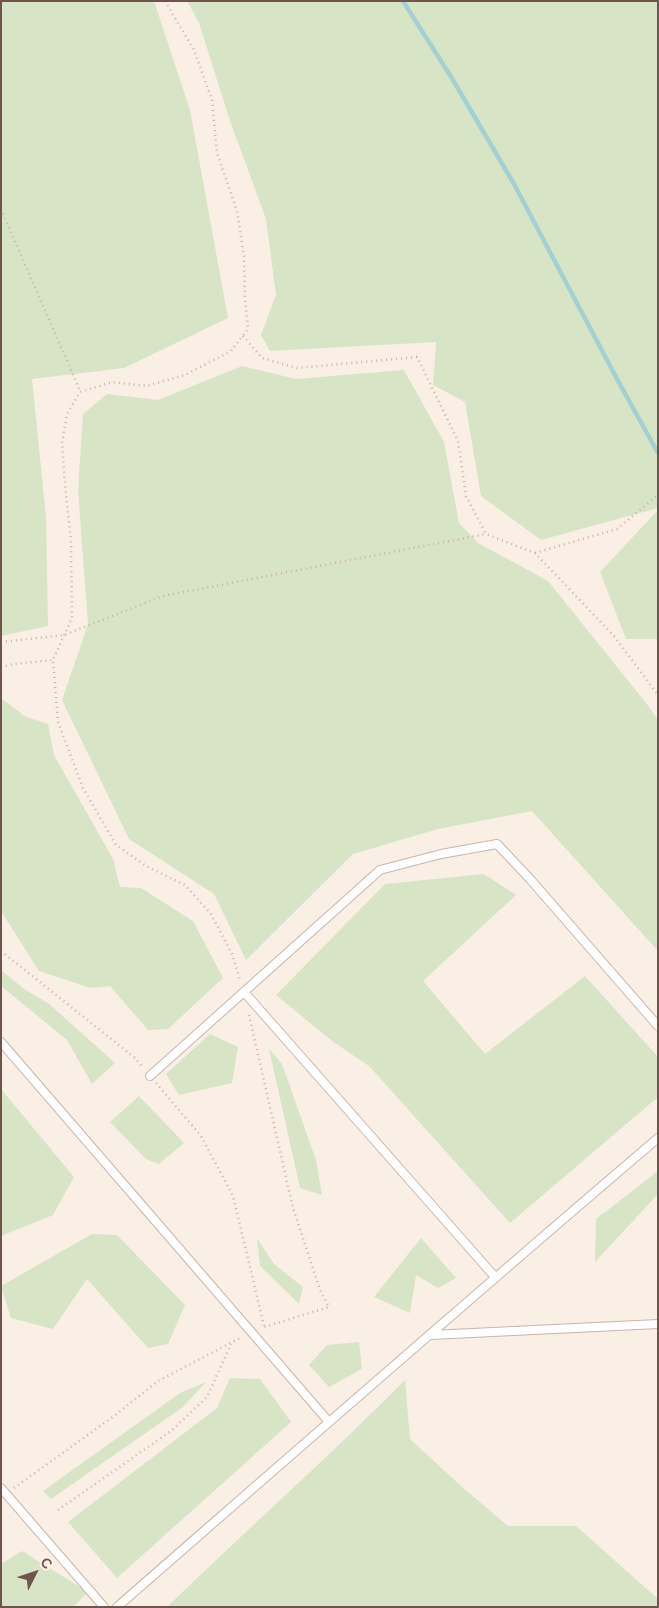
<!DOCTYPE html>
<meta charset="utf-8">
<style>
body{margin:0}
#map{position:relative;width:659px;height:1608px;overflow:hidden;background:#f9efe5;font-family:Raleway,sans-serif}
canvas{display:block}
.frame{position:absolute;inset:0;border:2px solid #6f554e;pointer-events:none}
.north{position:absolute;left:10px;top:1548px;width:50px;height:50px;-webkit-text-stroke:4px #fdf3eb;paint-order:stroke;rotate:49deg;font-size:14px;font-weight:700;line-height:20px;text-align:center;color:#6f554e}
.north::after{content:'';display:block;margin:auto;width:18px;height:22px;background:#6f554e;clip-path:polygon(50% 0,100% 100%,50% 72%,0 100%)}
</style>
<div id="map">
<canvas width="659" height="1608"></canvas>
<div class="frame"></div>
<div class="north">С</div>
</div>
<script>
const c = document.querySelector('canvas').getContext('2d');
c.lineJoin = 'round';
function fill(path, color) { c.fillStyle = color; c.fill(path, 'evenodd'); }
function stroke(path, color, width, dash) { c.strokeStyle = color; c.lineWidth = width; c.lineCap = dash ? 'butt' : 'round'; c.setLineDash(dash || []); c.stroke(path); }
const green = new Path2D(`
 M1,1H154L190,110L228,318L124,368L32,379L46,517L48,626L1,636Z
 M187,1H658V508L541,540L481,496L465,402L433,385L436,342L270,351L261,335L276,295L266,219L230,121L199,23Z
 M242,366L296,379L404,370L444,442L459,523L478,543L548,581L646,703L658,720V951L532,811L438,829L353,854L246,960L214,894L129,839L62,700L88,624L78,491L83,414L107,394L158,400Z
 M658,510V639H626L600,572Z
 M1,698L26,717L48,724L54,755L113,859L120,887L141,888L193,921L223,978L168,1029L148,1030L110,986L91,988L39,971L1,911Z
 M484,874L516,895L423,981L485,1054L585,976L658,1057V1097L510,1223L369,1066L332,1041L276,995L385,884Z
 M1,970L24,989L48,1003L115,1063L92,1084L67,1040L1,986Z
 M210,1034L238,1047L232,1083L179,1095L166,1074Z
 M269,1049L282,1064L316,1160L322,1195L300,1188Z
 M1,1089L74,1177L53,1215L1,1236Z
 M139,1096L184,1143L159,1164L146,1159L110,1122Z
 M658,1171V1194L595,1262L596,1219Z
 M92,1234L117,1235L185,1305L168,1344L148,1348L87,1279L53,1329L11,1318L1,1286Z
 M257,1238L274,1264L303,1287L299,1304L260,1266Z
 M421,1238L456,1278L438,1288L416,1275L410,1313L374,1297Z
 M359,1342L362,1369L329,1387L309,1365L327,1345Z
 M230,1378L260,1379L291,1422L117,1578L68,1522L217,1408Z
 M405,1380L410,1439L461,1486L508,1526H576L658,1599V1607H167C245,1531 328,1458 405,1380Z
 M206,1382L183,1407L51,1499L43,1491L180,1393Z
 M22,1551L88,1592L73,1607H1V1564Z`);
const stream = new Path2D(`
 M403,1L453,80L514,184L617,379L658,453`);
const path = new Path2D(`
 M165,1L194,50L212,100L217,153L237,211L244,256L245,300L248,329L231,351L185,375L147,386L112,382L80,392L67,414L62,443L66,495L71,540L72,618L53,660L58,722L83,788L116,845L146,866L185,885L211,914L232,954L240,980
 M1,209L80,391
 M243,336L262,358L297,368L417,357L458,441L466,496L486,534L535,553L614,636L658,695
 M535,553L617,529L658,495
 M1,642L64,635L163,596L486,534
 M1,667L14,664L53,660
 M1,951L135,1058L143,1068
 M249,1015L293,1208L320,1290L329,1307L261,1328
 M156,1083L201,1136L233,1196L264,1326
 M14,1488L114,1416L158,1381L242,1337
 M58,1510L171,1431L207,1397L231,1344`);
const service = new Path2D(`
 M244,992L495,1277
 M1,1042L329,1422
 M150,1076L380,870L441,854L497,844L530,879L658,1026
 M431,1335L658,1324
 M1,1488L104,1607
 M117,1607C297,1450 476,1293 658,1138`);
fill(green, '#d7e5c6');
stroke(stream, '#a4d0d1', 4.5);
stroke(service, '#c9b6ad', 10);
stroke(path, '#d0afa4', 2.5, [1, 4]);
stroke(service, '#fff', 8);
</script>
